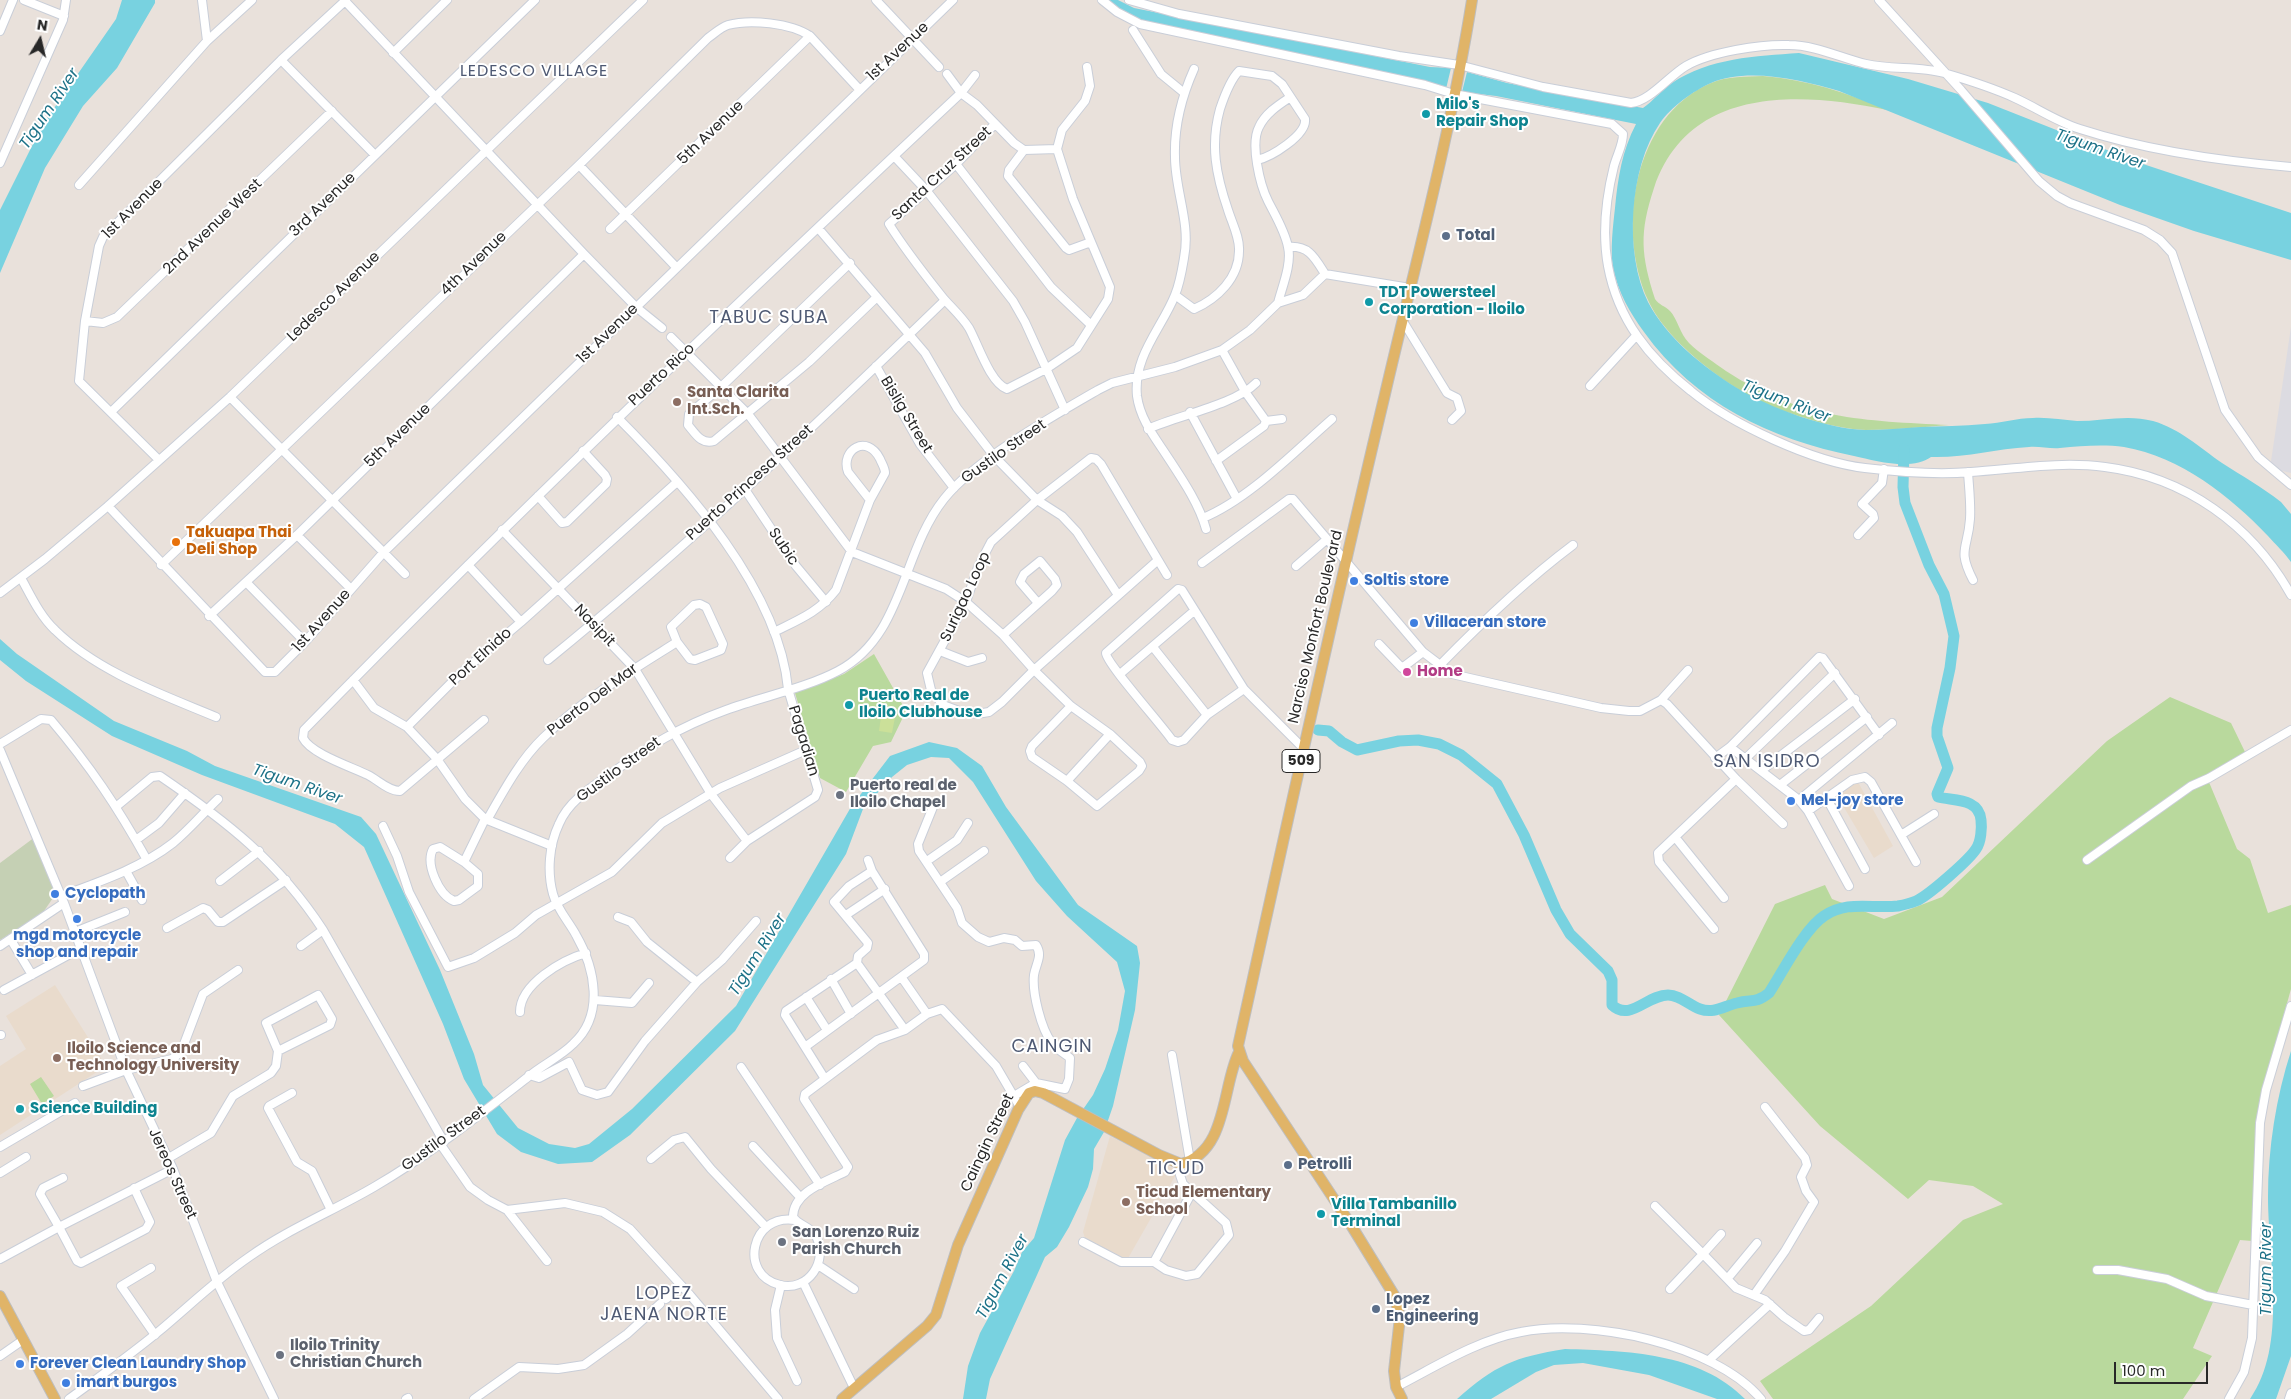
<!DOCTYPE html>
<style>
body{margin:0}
#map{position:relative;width:2291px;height:1399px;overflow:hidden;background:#e9e1db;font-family:Poppins,sans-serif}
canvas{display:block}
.north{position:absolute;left:15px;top:15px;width:50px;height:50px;-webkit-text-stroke:4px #fff;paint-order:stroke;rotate:9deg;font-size:14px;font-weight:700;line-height:20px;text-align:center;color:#282828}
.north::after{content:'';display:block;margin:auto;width:18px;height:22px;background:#282828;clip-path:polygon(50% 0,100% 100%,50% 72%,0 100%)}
.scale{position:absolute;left:2114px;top:1362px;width:94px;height:22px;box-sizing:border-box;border:2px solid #282828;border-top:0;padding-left:6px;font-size:15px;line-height:18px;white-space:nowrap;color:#282828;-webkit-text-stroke:4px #fff;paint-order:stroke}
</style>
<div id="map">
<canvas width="2291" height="1399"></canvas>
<div class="north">N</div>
<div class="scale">100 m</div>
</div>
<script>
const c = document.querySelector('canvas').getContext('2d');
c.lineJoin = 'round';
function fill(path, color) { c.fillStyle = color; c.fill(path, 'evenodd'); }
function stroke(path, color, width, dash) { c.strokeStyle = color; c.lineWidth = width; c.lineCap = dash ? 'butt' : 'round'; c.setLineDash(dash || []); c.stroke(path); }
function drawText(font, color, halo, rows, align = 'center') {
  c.font = font + ' Poppins,sans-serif'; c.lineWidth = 4; c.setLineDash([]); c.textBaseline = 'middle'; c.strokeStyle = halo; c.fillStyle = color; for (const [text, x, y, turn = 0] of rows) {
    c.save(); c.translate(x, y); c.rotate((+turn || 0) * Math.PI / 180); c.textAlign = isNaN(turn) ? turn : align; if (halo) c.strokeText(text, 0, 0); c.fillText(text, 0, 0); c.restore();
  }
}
const industrial = new Path2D(`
 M2291,327V473L2270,468Z`);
const education = new Path2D(`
 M1858,782L1893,846L1874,858L1836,794Z
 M55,985L106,1066L0,1135V1066L26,1049L6,1016Z
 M1110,1136L1178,1171L1127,1260L1085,1238L1083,1232Z`);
const green = new Path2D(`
 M1763,76C1807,80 1847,92 1887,110C1800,92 1689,85 1654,188C1639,233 1641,255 1655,299C1659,305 1665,306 1670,311C1677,318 1680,334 1689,343C1700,354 1714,362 1726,371C1799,419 1865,421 1949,425C1922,427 1894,430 1866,430C1836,429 1803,418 1775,408C1732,391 1667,343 1648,300C1616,229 1633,116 1711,83C1727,76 1746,77 1763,76Z
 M874,654L906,711L891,742L873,746L846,792L820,778L795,693L844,674Z
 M2170,697L2231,723L2246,754L2206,775L2237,849L2250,859L2268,913L2291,905V989L2263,1089L2252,1241L2240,1240L2193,1348L2212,1356L2183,1399H1773L1760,1381L1871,1306L1963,1220L2003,1204L1973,1186L1929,1180L1908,1199L1820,1126L1719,1015L1775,904L1825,885L1832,899L1884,919L1942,897L2107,741Z
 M41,1077L54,1096L42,1104L30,1084Z`);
const cemetery = new Path2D(`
 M35,837L59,889L42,914L0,940V863Z`);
const pitch = new Path2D(`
 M882,709L896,712L892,733L879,731Z`);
const water = new Path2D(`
 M122,0H155V3L117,68L83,106L45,168L0,273V210L43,124L116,19Z
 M1108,0H1118L1134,8L1430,67L1451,68L1446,89L1141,22L1121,11Z
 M1799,53L1908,79L1988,103L2140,163L2291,213V260L2194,231L2120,205L1839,91C1802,80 1748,67 1711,83C1693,91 1671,107 1660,123C1629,168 1624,254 1648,302C1667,338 1703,367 1737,388C1770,408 1827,429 1865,430C1883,430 1902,428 1920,427C1941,426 1963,426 1985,424C2001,423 2017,418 2033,418C2048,417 2062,420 2077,421C2102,421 2128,414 2153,421C2180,429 2199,447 2222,463C2242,476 2262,487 2281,502L2291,514V562C2284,552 2276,545 2268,536C2230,496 2181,457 2124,447C2103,444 2081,446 2060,448C2050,449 2039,446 2029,447C1995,449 1965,458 1931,457C1912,471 1876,461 1854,456C1770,439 1695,403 1644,332C1630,313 1618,292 1613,268C1610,250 1613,226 1615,208C1618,177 1622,151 1636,124L1496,96L1462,92L1467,72L1507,83L1643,108C1653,101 1662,90 1672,83C1709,58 1756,56 1799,53Z
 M0,639L17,654L114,721L187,751L215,766L361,817L376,834L440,970L474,1054L483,1085L518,1128L549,1144L575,1148L589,1144L632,1109L736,1006L851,807L890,756L929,742L957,748L982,766L1006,807L1078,905L1137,946L1140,963L1135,1010L1113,1106L1104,1132L1094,1149L1093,1169L1088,1187L1069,1227L1057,1247L1045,1257L1037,1275L990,1379L986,1399H963L968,1366L980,1333L1014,1271L1022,1252L1034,1238L1065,1140L1077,1118L1093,1095L1105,1069L1118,1030L1125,991L1117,962L1067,916L1036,881L973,782L949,758L931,757L907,765L892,777L863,809L846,854L735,1031L630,1135L592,1162L558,1164L521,1152L497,1134L464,1079L443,1024L364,847L335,824L202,775L112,736L26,681L0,660Z
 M2291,1051V1356L2276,1399H2250C2288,1345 2268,1259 2268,1197C2268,1149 2276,1097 2291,1051Z
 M1565,1349C1626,1351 1699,1352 1745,1399H1717L1649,1375L1583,1363L1554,1365L1536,1372L1491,1399H1457C1495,1365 1515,1357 1565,1349Z`);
const river = new Path2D(`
 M1318,730L1329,731L1342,742L1357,750L1399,741L1418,740L1439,744L1461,755L1497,784L1524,835L1556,910L1570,934L1608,971L1612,980V1005C1630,1022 1647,995 1668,995C1680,995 1689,1005 1700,1009C1714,1014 1724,1006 1737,1003C1752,999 1755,1004 1769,993C1782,973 1805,928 1824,916C1847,900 1872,909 1898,906C1903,905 1911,903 1916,901C1928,896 1969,860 1976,849C1981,842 1982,828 1981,820C1979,798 1954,801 1938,797L1937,794L1948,768L1937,736V728L1950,668L1954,636L1944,594L1929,565L1905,503L1903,487L1904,449`);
const minor = new Path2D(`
 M24,0L64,16
 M202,0L207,41
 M876,0L939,67
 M1102,0L1117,12L1140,24L1425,85L1454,94L1612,124L1623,134C1623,145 1617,155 1614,166C1606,198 1602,233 1608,266C1618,320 1649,358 1691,391C1731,424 1813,462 1865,468C1899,472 1937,475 1971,472C2015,469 2060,461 2105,467C2185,477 2252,525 2291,595
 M1129,0L1179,14L1399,56L1459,65L1543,87L1631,103C1650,101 1669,76 1686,66C1710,52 1761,44 1789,45C1815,45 1841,58 1866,64C1891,70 1919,66 1944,73C1968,80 1993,88 2015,98C2037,108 2057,122 2080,129C2148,151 2220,161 2291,167
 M1879,0L1961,90L2039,181L2057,196L2070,203L2144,230L2160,240L2172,253L2225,410L2258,457L2291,485
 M345,1L584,254L636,307L662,328
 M1133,30L1161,74L1183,92
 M0,31L13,0
 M393,53L447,0
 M281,60L375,155
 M1194,69C1182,96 1174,127 1175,157C1175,191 1191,223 1184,258C1182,270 1180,283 1175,295C1162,328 1133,356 1137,396C1140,418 1153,435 1165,453C1180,476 1199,503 1206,529
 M947,74L961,93L977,105L1014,143L1024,150L1057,149
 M994,125L956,164L889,224C905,250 925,275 944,299C953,309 962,317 969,328C978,344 990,383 1007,389L1046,369L1077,348L1108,299L1110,287L1073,199L1057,149L1062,130L1085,101L1090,86L1087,67
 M1024,150L1009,170L1008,176L1066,248L1069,250L1091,242
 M894,156L926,190L1013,301L1025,322L1065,410
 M0,163L63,20L66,0
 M956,164L1051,287L1091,325
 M579,165L676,267
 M79,185L207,41L252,0
 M818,228L925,353L957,408L994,456L1037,500L1062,516L1077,532L1118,595
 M610,229L810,36
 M1288,247C1309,245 1315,258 1325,274
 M850,263L721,387L689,414L688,425C695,433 701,445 714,441L809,362L877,297
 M1325,274L1410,288
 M1175,295L1194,309C1217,299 1239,278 1239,251C1240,238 1232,223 1228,210C1216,175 1210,145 1220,109C1224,97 1230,80 1239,71L1272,76L1282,84L1305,119C1307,135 1271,157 1257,160
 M1278,303C1282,287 1292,264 1288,247C1285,231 1275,215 1268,201C1260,185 1250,144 1259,127C1265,114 1277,106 1289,98
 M85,321L103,323L117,317L332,111
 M1404,323L1447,393L1457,398L1461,411L1452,420
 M671,337L748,414L852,552L946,589L966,602L1003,635L1034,670L1071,706L1110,734L1140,762L1142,766L1139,771L1097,806L1067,781L1032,757L1030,751L1032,746L1071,706
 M876,366L920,444L954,488
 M1590,386L1635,337
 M230,397L405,574
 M112,411L535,0
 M1190,412L1237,499
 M1266,421L1282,419
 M1148,429C1179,415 1234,405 1256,383
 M159,460L79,381L85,321L99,246L103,237L281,60L346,0
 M1216,461L1264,426L1266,421L1246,393L1222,350
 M1968,472C1969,488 1971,504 1970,519C1968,549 1957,549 1973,580
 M744,488L796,566L826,602
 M538,496L562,523L567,522L606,484L607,479L605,475L583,451
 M108,506L265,672H275L305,642L383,553L953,0
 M1203,518C1249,499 1294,452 1332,419
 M502,530L635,669L711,794L747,841L815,797L818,790L788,689C779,590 685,485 617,417
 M297,535L351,589
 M1858,535L1874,518L1873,514L1862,504L1882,483L1884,469
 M1157,561L1034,670L1002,702L989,712L977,714L959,711L943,705L931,690L927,673L966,602L978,567L991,542L1037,500L1091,458L1096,459L1101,464L1167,575
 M1202,563L1289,499H1293L1423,652L1452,674L1601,708L1629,711H1640L1661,700L1667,704L1736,779L1658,853L1659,862L1714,929
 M161,565L579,165L708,38C714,34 721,27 728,25C750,19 791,23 810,36L859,89
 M1296,566L1326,540
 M21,578C31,596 40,616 55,630C98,672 161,694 216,717
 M246,582L305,642
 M0,593L45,559L108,506L230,397L643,0
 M700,604L706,607L723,644L721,650L695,660L690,659L677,642L671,627L694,605Z
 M209,616L297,535L584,254
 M521,622L677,482
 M774,632C798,620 819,612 836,590L870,500L885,473C885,468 882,464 880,459C867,433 840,450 848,472L870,500
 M1003,635L1052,591L1057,585L1055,579L1040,561L1024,574L1020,582L1038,603
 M1379,644L1402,668L1423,652
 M1153,647L1207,715
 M940,651L968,662L982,658
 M548,660C687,547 817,424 945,300
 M1439,666C1481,623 1525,581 1573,545
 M1120,674L1194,611
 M353,680L374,708L407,727L437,759L465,799L485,819L552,846
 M1244,689L1207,715L1184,740L1178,742L1172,740C1162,725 1106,663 1106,653L1178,589L1182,590L1244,689L1304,749
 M1661,700L1688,670
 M484,720L400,791C388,791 378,780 368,775C352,767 311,754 303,738L304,730C517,512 738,302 961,93L975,75
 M407,727L462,672L521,622L468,565
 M0,744L41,719L51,720C90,766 117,806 147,860
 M1730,747L1799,800L1808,811L1849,886
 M0,750L64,903L126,1070L173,1169L217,1282L274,1399
 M1715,758L1730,747L1819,657L1823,658L1879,735
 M1746,758L1835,673
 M1762,770L1855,699
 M1736,779L1783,824
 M1067,781L1110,734
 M1780,785L1867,717
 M1826,797L1865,869
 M1799,800L1892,723
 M935,802L918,844L919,851L957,908L962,923L978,937L989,942L1004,938L1015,940L1022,946L1036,945C1043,956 1036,963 1034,975C1032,992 1041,1029 1052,1043C1056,1049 1064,1053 1070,1058L1069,1079L1065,1089L1036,1083
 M117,806L152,777L160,776C226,821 278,861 323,930L444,1142
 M1808,811L1852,780L1865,777L1871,782L1916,862
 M487,820C503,792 520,760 543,738C582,700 631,671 677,642
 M383,826L397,856L409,892L448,967L474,958L515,933L536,915L612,872L662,823L720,788L806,750
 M1901,835L1934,814
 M1675,837L1724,898
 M136,840L159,823L185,793
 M730,858L747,841
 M868,860L872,871
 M2087,860L2191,786L2209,778L2291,730
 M927,861L957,840L968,823
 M464,862L440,847L433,849C425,864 439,895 454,901L459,900L478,886V874L464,862L485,819
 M126,871L142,900
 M220,881L259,851
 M940,882L984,851
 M61,896C99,882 141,868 173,843C189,830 203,813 218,799
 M846,915L885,889
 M618,917L631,922L647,942L697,982
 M167,928L203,908L208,910L218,922H223L286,880
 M75,932L125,912
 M11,940L32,975
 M0,946L64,903
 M301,946L323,930
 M902,978L927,1014
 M831,979L851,1014
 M4,990L81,948
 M806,997L827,1030
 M595,1000L632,1003L649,983
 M520,1012C520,984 562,960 586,953
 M0,1035H1
 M805,1047L924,960V954L872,871L849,886L834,902L868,943L867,948L858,956L857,963
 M1172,1055L1190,1161
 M741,1067L820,1185
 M529,1075L539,1078L569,1062L582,1090L597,1095L608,1092L645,1041L697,982L722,960L756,921
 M825,1079L785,1015L786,1011L857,963L905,1030
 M83,1086L126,1070L172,1059L181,1052L203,994L238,970
 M292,1093L269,1106L268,1108L297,1162L312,1171L331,1210
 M1014,1096L1036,1083L1023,1066
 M441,1145L470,1187L488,1200L507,1210L565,1203L603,1212L630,1229L690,1295L778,1399
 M753,1146L800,1197
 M0,1147L75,1103
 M167,1159L211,1133L233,1096L271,1073L276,1066L278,1051L266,1023L318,995L332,1019L330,1025L278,1051
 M651,1159L674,1140L685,1137L711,1169L766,1227
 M0,1173L26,1157
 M63,1178L43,1188L40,1194L59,1227L173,1169
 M1655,1206L1703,1254L1721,1234
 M507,1210L547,1261
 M795,1220C751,1213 738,1275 780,1285C808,1292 829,1261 816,1236C810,1226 799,1226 793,1217C793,1192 825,1182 845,1172L848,1167L804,1099L805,1094L877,1040L905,1030L927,1014L942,1009L996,1066L1020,1107
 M1083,1242L1121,1262H1154L1166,1270L1186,1276L1197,1274L1229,1235L1226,1223L1183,1184L1180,1175L1181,1164
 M0,1259L59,1227L77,1261L81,1263L146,1229L150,1222L134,1188
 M1154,1262L1192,1192
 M818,1265L854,1289
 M151,1268L121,1286L155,1335
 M2097,1270H2118L2167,1279L2206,1296L2253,1305
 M1728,1278L1757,1243
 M803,1282L854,1388
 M781,1285L775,1310L777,1338L797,1381
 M1670,1289L1703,1254L1736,1288L1765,1300L1784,1317L1804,1331L1809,1330L1819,1318
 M1754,1295L1785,1251L1814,1202L1806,1191L1801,1177L1807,1165L1805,1158L1765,1107
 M666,1299L682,1286
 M0,1356L23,1340
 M1709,1360L1770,1304
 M1396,1387C1435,1367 1477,1340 1521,1332C1589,1318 1715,1344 1761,1399
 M69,1399C99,1377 129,1356 158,1332C188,1307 217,1279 249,1257C288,1229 333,1211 374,1187C429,1155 478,1116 528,1077C542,1065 560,1057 573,1044C605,1015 595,968 576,935C569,922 557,909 553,894C547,872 549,845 559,824C568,802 590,788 609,775C649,746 679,727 726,710C761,697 806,688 838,671C904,636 901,553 944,499C975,460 1053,416 1098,390L1112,383L1175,367L1222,350L1250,330L1278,303L1303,295L1325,274
 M406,1399L408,1398
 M474,1399L519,1367L558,1369L584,1365L627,1334L660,1304
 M2229,1399L2244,1372L2252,1338L2260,1123L2266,1090L2291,1006
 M2289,1399L2291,1393`);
const major = new Path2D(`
 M0,1296L55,1399
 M842,1399L927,1326L936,1315L958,1245L1018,1110L1029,1093L1035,1091L1043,1093L1159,1155L1181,1164C1228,1152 1222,1085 1239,1052
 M1402,1399L1396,1387L1394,1371L1400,1317L1394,1295L1351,1225L1243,1061L1238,1046C1286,829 1333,611 1385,394C1415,265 1451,132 1472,0`);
const markers = [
 [1426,114,5,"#0f9aa8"],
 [1446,236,5,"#5c6f8a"],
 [1369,302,5,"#0f9aa8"],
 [677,402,5,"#8d6e63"],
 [176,542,5,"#e8710a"],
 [1354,581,5,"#3f7fe0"],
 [1414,623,5,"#3f7fe0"],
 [1407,672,5,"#d1479c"],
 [849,705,5,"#0f9aa8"],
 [840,795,5,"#6b7280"],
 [1791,801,5,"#3f7fe0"],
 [55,894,5,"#3f7fe0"],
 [77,919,5,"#3f7fe0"],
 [57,1058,5,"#8d6e63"],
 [20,1109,5,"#0f9aa8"],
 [1288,1165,5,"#5c6f8a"],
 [1126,1202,5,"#8d6e63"],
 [1321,1214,5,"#0f9aa8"],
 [782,1242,5,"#6b7280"],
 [1376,1309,5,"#5c6f8a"],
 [280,1355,5,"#6b7280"],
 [20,1364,5,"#3f7fe0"],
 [66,1383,5,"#3f7fe0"]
];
const shields = [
 [1301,761,38]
];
const shieldNames = [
 ["509",1301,761]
];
const streetNames = [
 ["1st Avenue",898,52,-43],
 ["5th Avenue",711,133,-44],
 ["Santa Cruz Street",942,174,-43],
 ["3rd Avenue",323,205,-44],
 ["1st Avenue",133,209,-45],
 ["2nd Avenue West",213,227,-44],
 ["4th Avenue",474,264,-44],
 ["Ledesco Avenue",334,297,-44],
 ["1st Avenue",608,334,-44],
 ["Puerto Rico",662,375,-43],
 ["Bislig Street",906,415,59],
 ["5th Avenue",398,436,-44],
 ["Gustilo Street",1004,452,-35],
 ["Puerto Princesa Street",750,483,-42],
 ["Subic",783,547,56],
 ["Surigao Loop",966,597,-65],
 ["1st Avenue",322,621,-48],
 ["Nasipit",594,626,46],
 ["Narciso Monfort Boulevard",1316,627,-77],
 ["Port Elnido",481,657,-42],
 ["Puerto Del Mar",593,700,-37],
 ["Pagadian",803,741,73],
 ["Gustilo Street",619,770,-36],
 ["Gustilo Street",444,1139,-36],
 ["Caingin Street",988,1143,-65],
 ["Jereos Street",172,1174,66]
];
const cultureNames = [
 ["Milo's",1436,105],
 ["Repair Shop",1436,122],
 ["TDT Powersteel",1379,293],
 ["Corporation - Iloilo",1379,310],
 ["Puerto Real de",859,696],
 ["Iloilo Clubhouse",859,713],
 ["Science Building",30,1109],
 ["Villa Tambanillo",1331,1205],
 ["Terminal",1331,1222]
];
const serviceNames = [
 ["Total",1456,236],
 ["Petrolli",1298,1165],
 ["Lopez",1386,1300],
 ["Engineering",1386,1317]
];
const educationNames = [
 ["Santa Clarita",687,393],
 ["Int.Sch.",687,410],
 ["Iloilo Science and",67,1049],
 ["Technology University",67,1066],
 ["Ticud Elementary",1136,1193],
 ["School",1136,1210]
];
const foodNames = [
 ["Takuapa Thai",186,533],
 ["Deli Shop",186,550]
];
const shopNames = [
 ["Soltis store",1364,581],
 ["Villaceran store",1424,623],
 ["Mel-joy store",1801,801],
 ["Cyclopath",65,894],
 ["mgd motorcycle",77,936,"center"],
 ["shop and repair",77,953,"center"],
 ["Forever Clean Laundry Shop",30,1364],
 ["imart burgos",76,1383]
];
const hotelNames = [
 ["Home",1417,672]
];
const worshipNames = [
 ["Puerto real de",850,786],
 ["Iloilo Chapel",850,803],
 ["San Lorenzo Ruiz",792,1233],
 ["Parish Church",792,1250],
 ["Iloilo Trinity",290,1346],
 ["Christian Church",290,1363]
];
const neighbourhoodNames = [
 ["LEDESCO VILLAGE",534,72]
];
const waterNames = [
 ["Tigum River",50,109,-56],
 ["Tigum River",2100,150,19],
 ["Tigum River",1786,402,21],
 ["Tigum River",297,785,19],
 ["Tigum River",758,955,-58],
 ["Tigum River",2267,1269,-90],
 ["Tigum River",1003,1277,-62]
];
const quarterNames = [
 ["TABUC SUBA",769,318],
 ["SAN ISIDRO",1767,762],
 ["CAINGIN",1052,1047],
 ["TICUD",1176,1169],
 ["LOPEZ",664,1294],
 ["JAENA NORTE",664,1315]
];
fill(industrial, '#dcdbe1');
fill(education, '#e9dbcc');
fill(green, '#b9d99d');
fill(cemetery, '#c5d0b4');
fill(pitch, '#cbe099');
fill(water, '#78d2e0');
stroke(river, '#78d2e0', 11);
stroke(minor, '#c9ced8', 10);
stroke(major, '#bebebe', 12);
stroke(minor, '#fff', 8);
stroke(major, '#e0b468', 10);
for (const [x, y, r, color] of markers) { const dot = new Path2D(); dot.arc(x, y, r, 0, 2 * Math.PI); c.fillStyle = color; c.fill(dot); stroke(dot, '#fff', 2); }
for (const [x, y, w] of shields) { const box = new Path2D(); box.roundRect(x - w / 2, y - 11.5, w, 23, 4); c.fillStyle = '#fff'; c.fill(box); stroke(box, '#282828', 1); }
drawText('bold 14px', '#282828', null, shieldNames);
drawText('15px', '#282828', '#fff', streetNames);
drawText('bold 15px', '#0d838f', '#fff', cultureNames, 'left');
drawText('bold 15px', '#4e5e75', '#fff', serviceNames, 'left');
drawText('bold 15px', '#785e54', '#fff', educationNames, 'left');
drawText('bold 15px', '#c56008', '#fff', foodNames, 'left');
drawText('bold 15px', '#366cbe', '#fff', shopNames, 'left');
drawText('bold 15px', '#b23c85', '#fff', hotelNames, 'left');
drawText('bold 15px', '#5b616d', '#fff', worshipNames, 'left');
c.letterSpacing = '1px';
drawText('16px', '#4e5973', '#fff', neighbourhoodNames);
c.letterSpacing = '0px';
drawText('italic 16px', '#1c7187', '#fff', waterNames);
c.letterSpacing = '1px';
drawText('18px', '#4e5973', '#fff', quarterNames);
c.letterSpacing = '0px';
</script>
